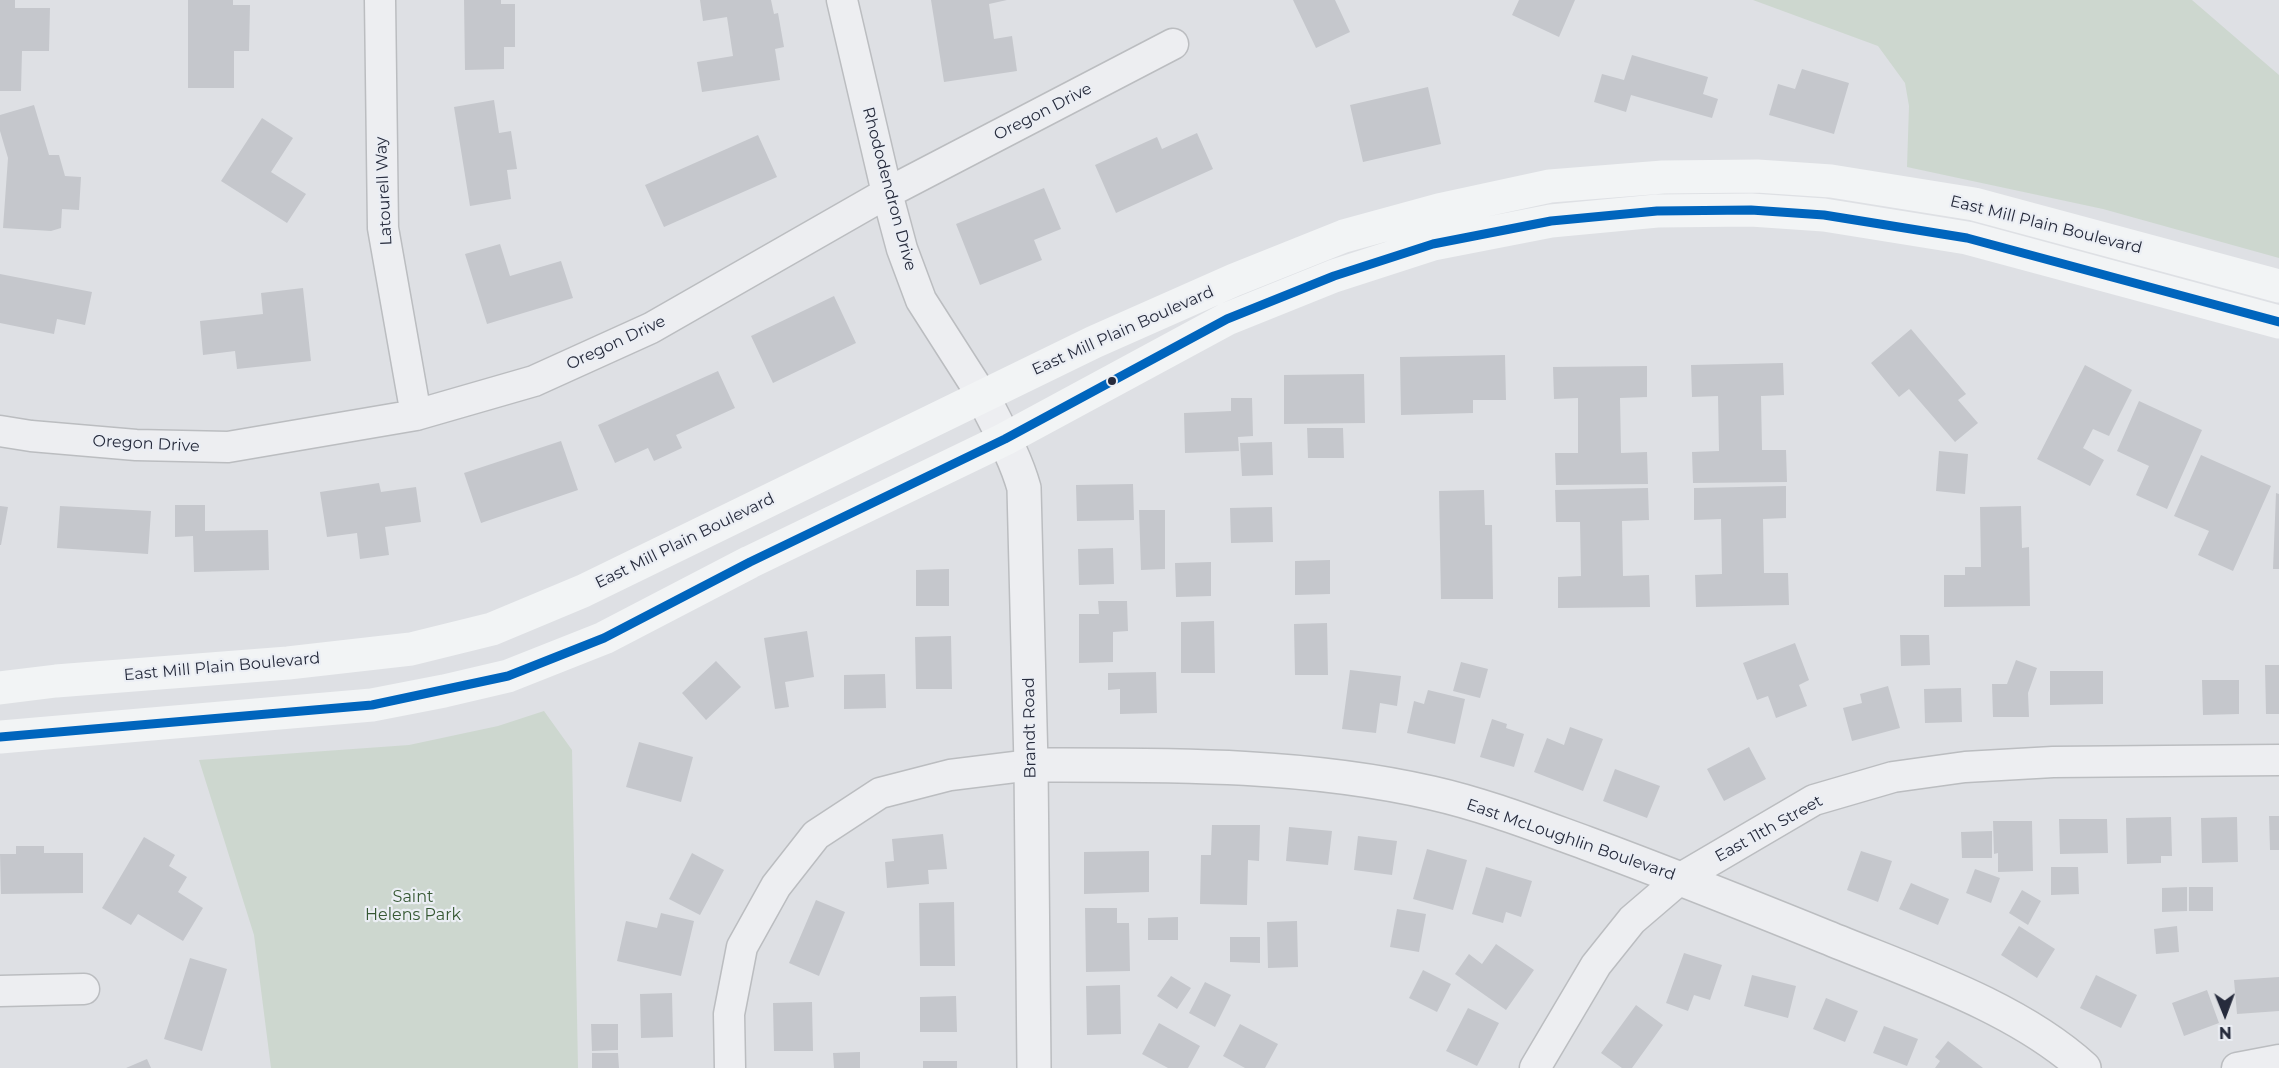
<!DOCTYPE html>
<style>
body{margin:0}
#map{position:relative;width:2279px;height:1068px;overflow:hidden;background:#dee0e4;font-family:Montserrat,sans-serif}
canvas{display:block}
.north{position:absolute;left:2195px;top:984px;width:60px;height:60px;-webkit-text-stroke:4px #ebeef4;paint-order:stroke;rotate:179deg;font-size:16px;font-weight:700;line-height:24px;text-align:center;color:#262b3c}
.north::after{content:'';display:block;margin:auto;width:21px;height:27px;background:#262b3c;clip-path:polygon(50% 0,100% 100%,50% 72%,0 100%)}
</style>
<div id="map">
<canvas width="2279" height="1068"></canvas>
<div class="north">N</div>
</div>
<script>
const c = document.querySelector('canvas').getContext('2d');
c.lineJoin = 'round';
function fill(path, color) { c.fillStyle = color; c.fill(path, 'evenodd'); }
function stroke(path, color, width, dash) { c.strokeStyle = color; c.lineWidth = width; c.lineCap = dash ? 'butt' : 'round'; c.setLineDash(dash || []); c.stroke(path); }
function drawText(font, color, halo, rows, align = 'center') {
  c.font = font + ' Montserrat,sans-serif'; c.lineWidth = 4.5; c.setLineDash([]); c.textBaseline = 'middle'; c.strokeStyle = halo; c.fillStyle = color; for (const [text, x, y, turn = 0] of rows) {
    c.save(); c.translate(x, y); c.rotate((+turn || 0) * Math.PI / 180); c.textAlign = isNaN(turn) ? turn : align; if (halo) c.strokeText(text, 0, 0); c.fillText(text, 0, 0); c.restore();
  }
}
const green = new Path2D(`
 M1753,0H2192L2279,75V258L2103,209L1907,167L1909,106L1905,83L1878,46Z
 M544,711L572,750L578,1068H271L254,935L199,760L409,745L498,726Z`);
const building = new Path2D(`
 M0,0H15V8H50L49,51H22L21,91H0Z
 M188,0H233V5H250L249,51H234V88H188Z
 M464,0H501V4H515V47H504V69L465,70Z
 M700,0H771L774,14L778,13L784,47L775,49L780,80L702,92L697,62L733,56L727,17L703,21Z
 M931,0H1007L989,4L994,39L1012,36L1017,71L944,82Z
 M1293,0H1335L1350,32L1316,48Z
 M1519,0H1575L1559,37L1512,15Z
 M1632,55L1708,77L1703,94L1718,99L1712,118L1631,95L1626,112L1594,102L1602,74L1624,80Z
 M1802,69L1849,83L1834,134L1769,115L1778,84L1795,89Z
 M1428,87L1441,144L1363,162L1350,105Z
 M494,100L499,133L511,131L517,169L507,170L511,199L470,206L454,107Z
 M34,105L49,155H59L65,176L81,177L79,210L62,209L61,228L51,231L3,228L8,158L0,131V115Z
 M262,118L293,138L271,172L306,194L287,223L221,181Z
 M1197,133L1213,169L1116,213L1095,165L1157,137L1162,149Z
 M758,135L777,177L664,227L645,185Z
 M1044,188L1061,229L1034,240L1042,260L980,285L956,224Z
 M500,244L510,276L561,261L573,298L487,324L465,254Z
 M0,274L92,292L85,325L57,319L54,334L0,323Z
 M303,288L311,361L237,369L235,351L203,355L200,321L263,314L261,293Z
 M834,296L856,343L773,383L751,336Z
 M1911,329L1966,394L1958,400L1978,423L1955,442L1909,389L1899,397L1871,363Z
 M1505,355L1506,400H1473V413L1401,415L1400,357Z
 M1783,363L1784,395L1761,396L1762,450H1786L1787,482L1693,483L1692,452L1719,451L1718,396L1692,397L1691,365Z
 M2085,365L2132,390L2109,436L2093,429L2083,448L2104,460L2090,486L2037,459Z
 M1647,366V397L1620,398L1621,453L1647,452L1648,484L1556,485L1555,453H1578V398L1554,399L1553,367Z
 M718,371L735,408L676,435L682,448L654,461L648,448L615,463L598,425Z
 M1364,374L1365,423L1284,424V375Z
 M1231,398H1252L1253,436L1238,437L1239,451L1185,453L1184,413L1231,411Z
 M2139,401L2202,430L2167,509L2136,495L2149,466L2117,451Z
 M1307,428H1343L1344,458H1308Z
 M561,441L578,490L481,523L464,473Z
 M1272,442L1273,475L1242,476L1240,443Z
 M1939,451L1968,454L1965,494L1936,491Z
 M2201,455L2271,486L2233,571L2198,555L2209,531L2174,516Z
 M379,483L381,492L416,487L421,522L385,527L389,555L360,559L357,533L327,537L320,492Z
 M1133,484L1134,520L1077,521L1076,485Z
 M1786,486V518L1763,519L1764,573H1788L1789,605L1696,607L1695,575L1722,574L1721,519L1694,520V488Z
 M1648,488L1649,520L1622,521L1623,576L1649,575L1650,607L1558,608V577L1581,576L1580,522H1556L1555,490Z
 M1484,490L1485,525H1492L1493,599H1441L1439,491Z
 M2276,493L2279,494V569H2273Z
 M175,505H205V531L268,530L269,570L194,572L193,536L175,537Z
 M0,506L8,507L1,545H0Z
 M60,506L151,511L148,554L57,548Z
 M2021,506L2022,548L2029,547L2030,606L1944,607V575H1965V567H1981L1980,507Z
 M1272,507L1273,542L1231,543L1230,508Z
 M1139,510H1165V569L1141,570Z
 M1113,548L1114,584L1079,585L1078,549Z
 M1330,560V594L1295,595V561Z
 M1211,562V596L1176,597L1175,563Z
 M949,569V606H916V570Z
 M1098,601H1127L1128,631L1113,632V662L1079,663V614H1099Z
 M1214,621L1215,673H1181V622Z
 M1327,623L1328,675H1295L1294,624Z
 M807,631L814,677L785,682L789,707L775,709L764,638Z
 M1900,635H1929L1930,665L1901,666Z
 M951,636L952,689H916L915,637Z
 M1795,643L1809,680L1799,685L1807,706L1776,718L1768,696L1757,700L1743,663Z
 M2016,660L2037,668L2028,693L2029,717H1993L1992,684H2007Z
 M716,661L741,687L706,720L682,693Z
 M1461,662L1488,669L1480,698L1453,691Z
 M2265,665H2279V714H2266Z
 M1350,670L1401,676L1397,706L1380,703L1376,733L1342,729Z
 M2050,671H2103V704L2050,705Z
 M1156,672L1157,713L1120,714V689L1108,690V673Z
 M885,674L886,708L844,709V675Z
 M2202,680H2239V714L2203,715Z
 M1888,686L1900,728L1852,741L1843,708L1862,703L1860,694Z
 M1961,688L1962,722L1925,723L1924,689Z
 M1428,690L1465,699L1455,744L1407,733L1414,701L1424,704Z
 M1492,719L1507,724L1506,728L1524,734L1514,767L1480,757Z
 M1570,727L1603,739L1583,791L1534,772L1547,738L1564,745Z
 M639,742L693,757L681,802L626,787Z
 M1749,747L1766,779L1724,801L1707,769Z
 M1615,769L1660,786L1647,818L1603,801Z
 M2269,816H2279V850H2270Z
 M2171,817L2172,856H2161V863L2127,864L2126,818Z
 M2237,817L2238,862L2202,863L2201,818Z
 M2059,819H2107L2108,853L2060,854Z
 M1993,821H2032L2033,871L1998,872V853L1994,854Z
 M1212,825H1260L1259,861L1248,860L1247,905L1200,904L1201,855H1211Z
 M1289,827L1332,831L1328,865L1286,861Z
 M1992,831V858H1962L1961,832Z
 M943,834L947,869L928,870L929,884L887,888L885,862L894,861L892,839Z
 M1358,836L1397,841L1392,875L1354,870Z
 M144,837L175,855L169,866L187,877L178,892L203,908L183,941L138,914L131,925L102,908Z
 M16,846H44V853H83V893L1,894L0,854H16Z
 M1427,849L1467,860L1453,910L1413,899Z
 M1149,851V892L1084,894V852Z
 M1861,851L1892,861L1878,902L1847,890Z
 M692,853L724,870L700,915L669,899Z
 M1486,867L1532,881L1521,917L1506,912L1503,923L1472,914Z
 M2051,867H2078L2079,894L2051,895Z
 M1975,869L2000,878L1991,903L1966,893Z
 M1911,883L1949,899L1938,925L1899,909Z
 M2187,887V911L2162,912V888Z
 M2189,887H2213V911H2189Z
 M2022,890L2041,901L2028,925L2009,913Z
 M816,900L845,912L819,976L789,963Z
 M954,902L955,966H920L919,903Z
 M1085,908H1117V923H1129L1130,971L1086,972Z
 M1397,909L1426,914L1419,952L1390,947Z
 M661,913L694,921L681,976L617,961L626,921L657,928Z
 M1178,917V940H1148V918Z
 M1297,921L1298,967L1268,968L1267,922Z
 M2019,926L2055,949L2037,978L2001,955Z
 M2177,926L2179,952L2156,954L2154,929Z
 M1230,937H1260V963L1230,962Z
 M1496,944L1534,970L1506,1010L1455,974L1469,954L1482,964Z
 M1684,953L1722,965L1710,1000L1694,995L1688,1011L1666,1003Z
 M190,958L227,969L202,1051L164,1039Z
 M1423,970L1451,984L1437,1012L1409,998Z
 M1752,975L1796,986L1788,1018L1744,1006Z
 M2096,975L2137,995L2121,1028L2080,1008Z
 M1171,976L1191,988L1177,1009L1157,996Z
 M2279,977V1011L2237,1014L2234,980Z
 M1205,982L1231,995L1215,1027L1189,1013Z
 M1120,985L1121,1034L1087,1035L1086,986Z
 M2207,990L2219,1023L2184,1036L2172,1003Z
 M672,993L673,1037L641,1038L640,994Z
 M956,996L957,1032H920V997Z
 M1826,998L1858,1011L1845,1042L1813,1029Z
 M812,1002L813,1051H774L773,1003Z
 M1636,1005L1663,1025L1632,1068H1622L1601,1053Z
 M1468,1008L1499,1023L1477,1066L1446,1051Z
 M1159,1023L1200,1046L1188,1068H1168L1142,1054Z
 M591,1024H618V1050L592,1051Z
 M1240,1024L1278,1044L1265,1068H1245L1223,1056Z
 M1884,1026L1918,1039L1907,1066L1873,1053Z
 M1948,1041L1983,1068H1935L1940,1061L1935,1057Z
 M860,1052V1068H834L833,1053Z
 M592,1053H618L619,1068H592Z
 M147,1059L151,1068H126Z
 M923,1061H957V1068H923Z`);
const minor = new Path2D(`
 M380,0L383,228L416,415
 M842,0L887,193L902,249L921,300L983,397
 M0,431L31,436L136,445L228,447L416,415L534,381L651,328L887,193L1173,44
 M0,991L84,989
 M730,1068L729,1014L742,947L776,886L816,835L880,793L950,775L1031,765
 M1535,1068L1596,965L1632,920L1681,878L1814,800L1893,777L1965,767L2053,762L2279,760
 M2237,1068L2279,1060`);
const tertiary = new Path2D(`
 M983,397C998,427 1015,456 1024,488L1031,765L1034,1068
 M1031,765C1164,765 1302,763 1432,793C1485,805 1536,825 1586,843C1667,873 1747,905 1826,937C1911,972 2016,1006 2084,1068`);
const secondary = new Path2D(`
 M0,688L56,681L288,663L411,649L492,629L583,591L1094,342L1234,280L1344,236L1439,210L1550,186L1663,177L1757,176L1831,181L1974,204L2279,286
 M0,737L372,705L444,691L508,676L604,638L750,562L1005,439L1227,319L1334,276L1433,244L1551,221L1657,211L1751,210L1824,215L1967,238L2279,322`);
const bus1 = new Path2D(`
 M0,737L372,705L508,676L604,638L750,562L1005,439L1227,319L1334,276L1433,244L1551,221L1657,211L1751,210L1824,215L1967,238L2279,322`);
const markers = [
 [1112,381,5,"#262b3c"]
];
const streetNames = [
 ["Oregon Drive",1043,112,-27],
 ["Rhododendron Drive",889,189,75],
 ["Latourell Way",384,191,-93],
 ["East Mill Plain Boulevard",2046,225,14],
 ["East Mill Plain Boulevard",1123,331,-24],
 ["Oregon Drive",616,343,-25],
 ["Oregon Drive",146,444,3],
 ["East Mill Plain Boulevard",685,541,-26],
 ["East Mill Plain Boulevard",222,667,-5],
 ["Brandt Road",1030,728,-91],
 ["East 11th Street",1769,829,-29],
 ["East McLoughlin Boulevard",1571,840,19]
];
const parkNames = [
 ["Saint",413,897],
 ["Helens Park",413,915]
];
fill(green, '#cdd7cf');
fill(building, '#c5c7cc');
stroke(minor, '#bbbdc0', 33);
stroke(tertiary, '#bbbdc0', 36);
stroke(minor, '#edeef1', 30);
stroke(tertiary, '#edeef1', 33);
stroke(secondary, '#f2f4f5', 33);
stroke(bus1, '#0065bd', 9);
for (const [x, y, r, color] of markers) { const dot = new Path2D(); dot.arc(x, y, r, 0, 2 * Math.PI); c.fillStyle = color; c.fill(dot); stroke(dot, '#ebeef4', 2); }
drawText('16px', '#262b3c', '#ebeef4', streetNames);
drawText('16px', '#365833', '#ebeef4', parkNames);
</script>
